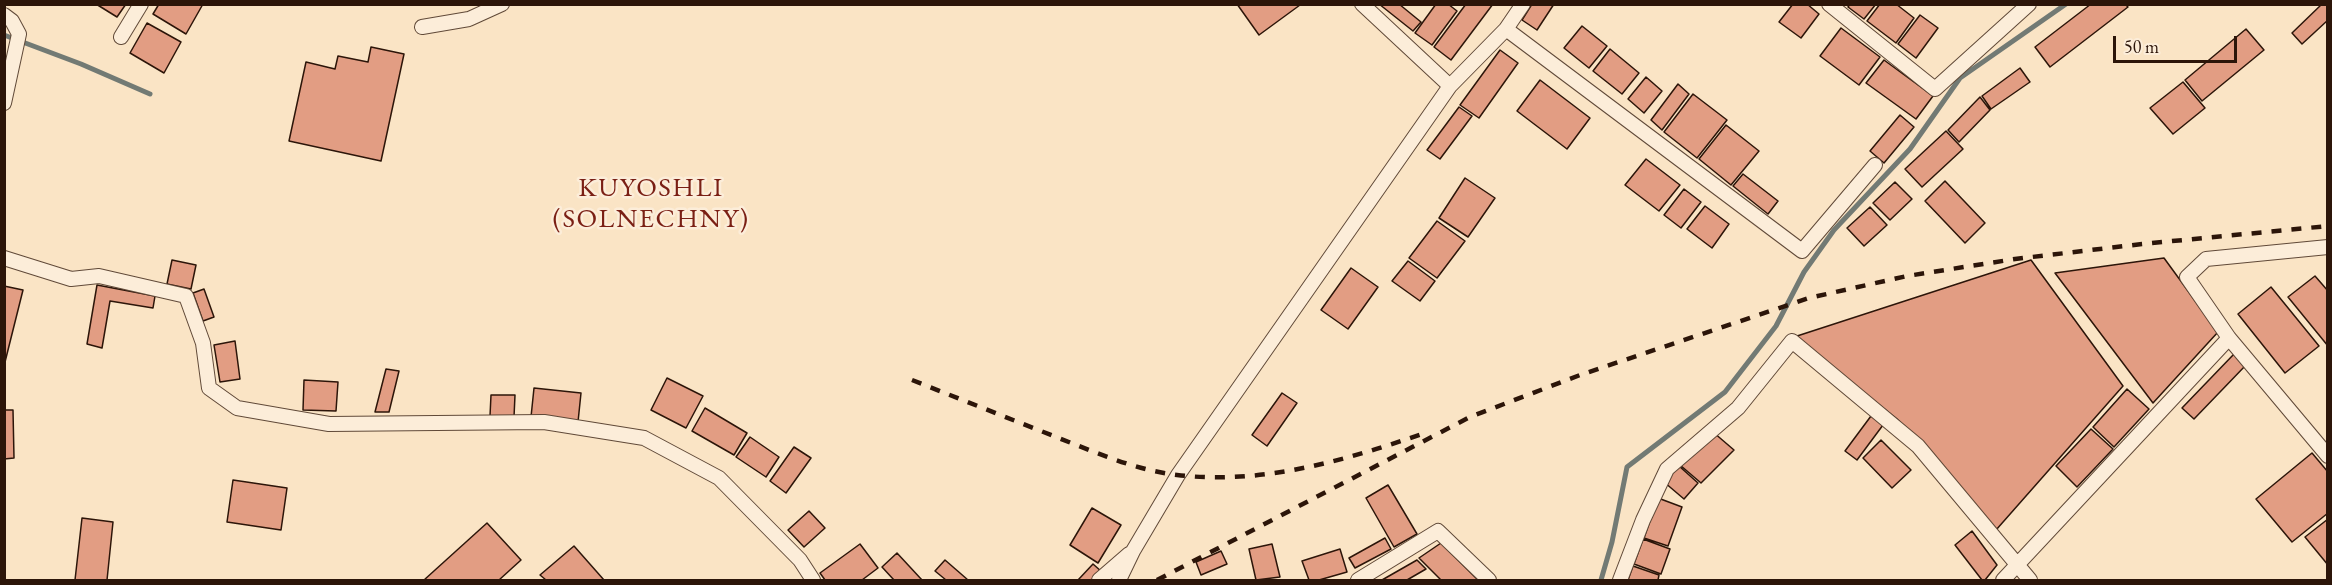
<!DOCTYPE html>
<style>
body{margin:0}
#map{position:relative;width:2332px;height:585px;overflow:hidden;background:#fae4c5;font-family:"EB Garamond",serif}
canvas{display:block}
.frame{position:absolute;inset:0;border:6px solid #2c1509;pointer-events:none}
.scale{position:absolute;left:2113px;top:36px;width:124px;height:27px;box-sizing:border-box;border:3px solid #2c1509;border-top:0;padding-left:8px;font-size:18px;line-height:21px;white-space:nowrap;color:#2c1509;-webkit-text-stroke:4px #fcedd9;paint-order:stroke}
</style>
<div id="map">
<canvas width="2332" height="585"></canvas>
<div class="frame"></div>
<div class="scale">50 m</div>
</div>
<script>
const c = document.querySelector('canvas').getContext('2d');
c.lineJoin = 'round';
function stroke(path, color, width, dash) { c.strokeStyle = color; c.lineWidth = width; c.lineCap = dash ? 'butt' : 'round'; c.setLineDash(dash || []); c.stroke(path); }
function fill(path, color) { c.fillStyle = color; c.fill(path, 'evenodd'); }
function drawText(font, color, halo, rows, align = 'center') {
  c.font = font + ' "EB Garamond",serif'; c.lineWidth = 5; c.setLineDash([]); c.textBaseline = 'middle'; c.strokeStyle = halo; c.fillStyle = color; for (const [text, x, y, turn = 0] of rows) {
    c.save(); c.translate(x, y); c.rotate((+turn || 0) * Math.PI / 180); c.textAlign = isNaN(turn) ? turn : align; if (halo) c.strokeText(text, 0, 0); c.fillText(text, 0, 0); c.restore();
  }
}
const stream = new Path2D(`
 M4,35L81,64L150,94
 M1601,580L1612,542L1627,467L1725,392L1776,326L1804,272L1834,230L1910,149L1960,78L2066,4`);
const building = new Path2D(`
 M96,4H126L117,17Z
 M159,4H203L186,34L153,14Z
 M1237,4H1299L1300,5L1259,35Z
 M1379,4H1399L1421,22L1413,31Z
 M1436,4H1448L1457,11L1432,45L1415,33Z
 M1466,4H1493L1451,60L1434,47Z
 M1532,4H1554L1537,30L1522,20Z
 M1793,4H1807L1819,14L1801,38L1779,22Z
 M1850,4H1876L1864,19L1848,7Z
 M1880,4H1896L1914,18L1896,43L1867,21Z
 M2091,4H2125L2128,7L2050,67L2035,47Z
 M2322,4L2328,5V20L2302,44L2292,33Z
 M1920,15L1938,28L1916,58L1898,44Z
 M147,23L181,42L164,73L130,53Z
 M1582,26L1607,46L1589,68L1564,48Z
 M1841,28L1880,57L1859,85L1820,56Z
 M2246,29L2264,50L2202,101L2185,80Z
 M371,47L404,54L381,161L289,141L306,62L335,69L338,56L368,62Z
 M1610,49L1639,73L1622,94L1593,71Z
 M1500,50L1518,63L1479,118L1460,105Z
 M1884,60L1933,96L1916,119L1866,83Z
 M2020,68L2030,82L1991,109L1982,96Z
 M1646,77L1662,91L1644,113L1628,99Z
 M1540,80L1590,118L1567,149L1517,111Z
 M2183,82L2205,108L2173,134L2150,108Z
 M1678,84L1689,94L1662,130L1651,120Z
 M1693,94L1727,120L1697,158L1664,132Z
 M1980,97L1990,110L1959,142L1948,130Z
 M1459,107L1472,116L1440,159L1427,150Z
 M1900,115L1914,127L1884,163L1870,151Z
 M1726,125L1759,151L1731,185L1699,159Z
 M1946,131L1963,149L1922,187L1905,169Z
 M1646,159L1680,185L1659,211L1625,185Z
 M1743,174L1778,201L1768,214L1733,186Z
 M1465,178L1495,198L1468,237L1439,218Z
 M1945,181L1985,223L1965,243L1925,201Z
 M1895,182L1912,199L1890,220L1873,203Z
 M1684,189L1701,202L1681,228L1664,215Z
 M1705,206L1729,224L1712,248L1687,229Z
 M1870,207L1887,225L1864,246L1847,228Z
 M1437,221L1465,241L1437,278L1409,258Z
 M2164,258L2218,332L2153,403L2055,273Z
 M172,260L196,265L191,289L167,284Z
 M2031,260L2123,386L1996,530L1918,439L1897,419L1794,337Z
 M1408,261L1435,281L1420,301L1392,281Z
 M1351,268L1378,287L1348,329L1321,310Z
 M2315,276L2328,291V346L2288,297Z
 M97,285L155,296L153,308L110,301L102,348L87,344Z
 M4,286L23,290L4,366Z
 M2271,287L2319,346L2285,373L2238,314Z
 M204,289L214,317L203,321L193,293Z
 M235,341L240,379L220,382L214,345Z
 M2234,354L2246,365L2194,419L2182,408Z
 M386,369L399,371L389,412H375Z
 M667,378L703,396L686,428L651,410Z
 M304,380L338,382L336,411L303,410Z
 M534,388L581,393L578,422L531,417Z
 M2127,389L2149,409L2114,447L2093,427Z
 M1282,393L1297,403L1267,446L1252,435Z
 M491,395H515L514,417L490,416Z
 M705,408L747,433L734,455L692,431Z
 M4,410H13L14,458L4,459Z
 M1871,416L1883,425L1857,460L1845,451Z
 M2091,429L2113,449L2077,487L2056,466Z
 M1713,432L1734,450L1701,483L1680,465Z
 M750,437L779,457L766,477L736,457Z
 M1881,440L1911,470L1892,488L1863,458Z
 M794,447L811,458L786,493L770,481Z
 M2312,453L2328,472V513L2292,542L2256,499Z
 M1679,466L1698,483L1684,499L1664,482Z
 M233,480L287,488L281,530L227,522Z
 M1388,485L1417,534L1394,547L1366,498Z
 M1658,498L1682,507L1668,546L1644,538Z
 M1092,508L1121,525L1098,563L1070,545Z
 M809,511L825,528L804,547L788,530Z
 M82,518L113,522L107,580H75Z
 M2328,519V565L2305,537Z
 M487,523L521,560L499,580H424Z
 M1972,531L1997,565L1985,580H1982L1955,545Z
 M1385,538L1391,549L1355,568L1349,558Z
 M1643,539L1670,549L1661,574L1634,564Z
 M1441,543L1478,580H1441L1419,558Z
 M860,544L878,568L862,580H825L820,573Z
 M1272,544L1280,577L1256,580L1249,549Z
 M574,546L604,580H546L540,575Z
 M1340,549L1347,572L1319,580H1309L1302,561Z
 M1221,551L1227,564L1201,575L1196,562Z
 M897,553L922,580H894L882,567Z
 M945,560L968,580H946L935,571Z
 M1417,560L1426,569L1407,580H1382Z
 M1093,564L1102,572L1095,580H1078Z
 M1633,566L1659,575L1658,580H1628Z`);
const street = new Path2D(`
 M1362,4L1450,86
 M1829,4L1935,89L2029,4
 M4,15L12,21L19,34L4,103
 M422,27L469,19L502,4
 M1506,29L1802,251L1875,165
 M121,37L141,4
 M2328,247L2206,259L2187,277L2229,338L2328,456
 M4,258L71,279L99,276L186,296L203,343L209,388L237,408L329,424L544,422L644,438L719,478L800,560L813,580
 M1099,580L1129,554
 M1119,580L1133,551L1178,475L1450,86L1506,29L1523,4
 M1358,580L1438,531L1489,580
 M1620,580L1643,520L1667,469L1738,408L1792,341L1918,446L2030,580
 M2003,580L2229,338`);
const rail = new Path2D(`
 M912,380C960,399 1008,418 1056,437C1095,452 1135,470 1177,475C1261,485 1343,461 1422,434
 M1157,580L1470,417L1580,375L1809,298L1907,276L2015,259L2142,244L2328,226`);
const quarterNames = [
 ["KUYOSHLI",651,189],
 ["(SOLNECHNY)",651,220]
];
stroke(stream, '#727a74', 5);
fill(building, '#e29d83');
stroke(building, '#2c1509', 1.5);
stroke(street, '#604938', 16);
stroke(street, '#fcedd9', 14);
stroke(rail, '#2c1509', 4.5, [10, 10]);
c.letterSpacing = '1.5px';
drawText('27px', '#7a1f14', '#fcedd9', quarterNames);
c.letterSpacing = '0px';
</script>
